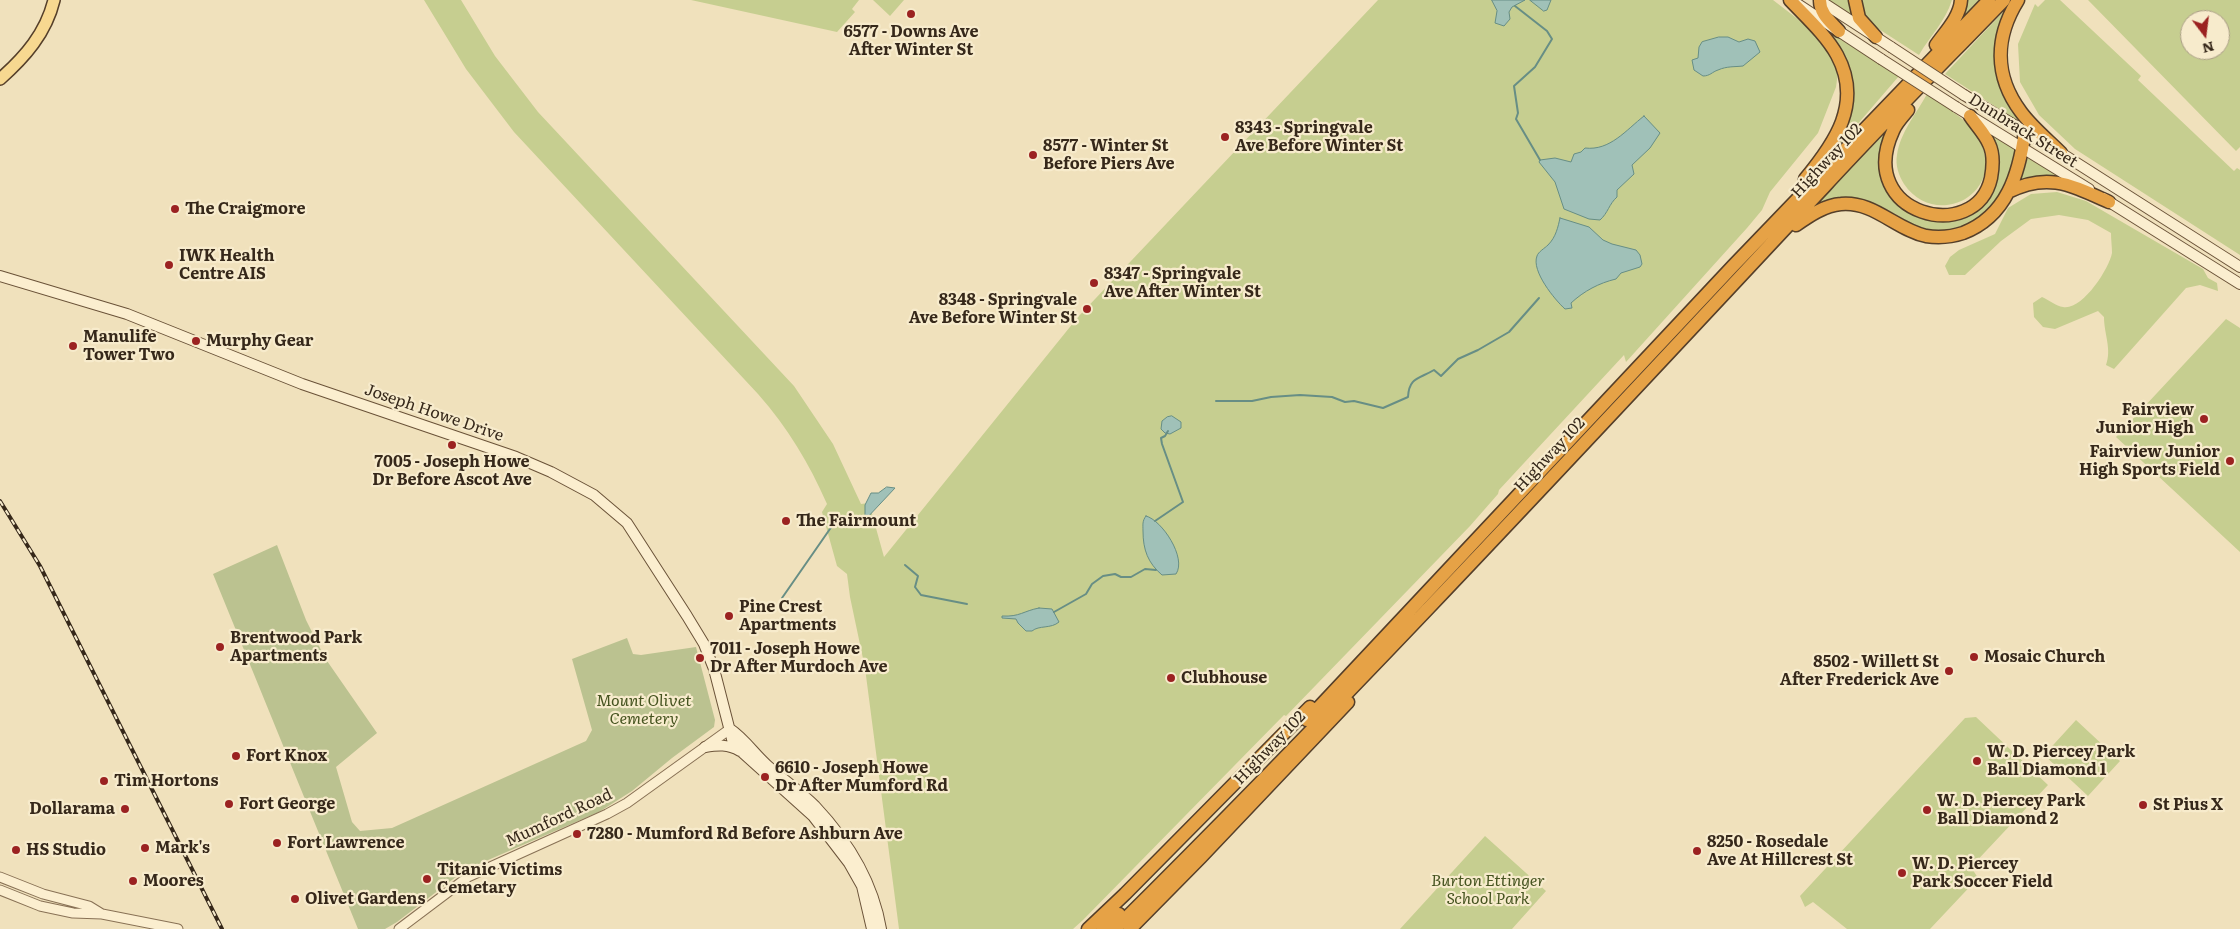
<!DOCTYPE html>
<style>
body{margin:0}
#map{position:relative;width:2240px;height:929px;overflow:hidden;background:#f0e1bc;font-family:Literata,serif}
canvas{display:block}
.north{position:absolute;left:2180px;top:10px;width:50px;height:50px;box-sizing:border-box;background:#f7ebcc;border:1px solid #aa9d85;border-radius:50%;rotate:165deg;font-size:14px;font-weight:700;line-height:20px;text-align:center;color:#36281a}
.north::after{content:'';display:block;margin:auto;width:18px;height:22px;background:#9b2221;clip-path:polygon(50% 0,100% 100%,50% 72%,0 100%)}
</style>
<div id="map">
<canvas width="2240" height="929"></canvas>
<div class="north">N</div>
</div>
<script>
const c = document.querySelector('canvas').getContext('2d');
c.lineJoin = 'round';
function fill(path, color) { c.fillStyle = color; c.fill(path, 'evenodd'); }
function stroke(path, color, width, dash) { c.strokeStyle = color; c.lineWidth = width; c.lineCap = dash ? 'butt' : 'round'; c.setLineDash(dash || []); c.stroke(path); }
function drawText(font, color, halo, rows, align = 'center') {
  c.font = font + ' Literata,serif'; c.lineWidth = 4.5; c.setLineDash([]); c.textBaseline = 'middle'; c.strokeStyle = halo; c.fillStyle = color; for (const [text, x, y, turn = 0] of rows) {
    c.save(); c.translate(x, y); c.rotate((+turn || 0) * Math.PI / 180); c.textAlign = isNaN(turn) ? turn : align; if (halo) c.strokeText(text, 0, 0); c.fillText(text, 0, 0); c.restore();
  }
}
const green = new Path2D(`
 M424,0H461L495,56L538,112L794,386L833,444L861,504L869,503L884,557L1078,317L1378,0H1773L1812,30L1833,59L1838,73L1836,87L1818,133L1770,192L1762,210L1747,228L1626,362L1624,355L1499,490L1498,494L1470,526L1286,716L1284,715L1083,920L1073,929H899L865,668L850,597L847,574L837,566L822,512L827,504C809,463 788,428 758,394L514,132L466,69Z
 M691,0H859L852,9L855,12L837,32Z
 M873,0H904L890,16Z
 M1829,0H1851L1855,17Z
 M1859,0H1952C1945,22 1930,36 1919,55L1868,22Z
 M1966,0H1980L1960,21Z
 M2014,0L1997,64L2027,127L1945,74Z
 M2045,0H2060L2141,76L2138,80L2234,171L2237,168L2240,170V255L2075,149L2039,115L2020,82L2018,44L2035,4L2038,7Z
 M2088,0H2240V147L2236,151ZM2190,20H2220V50H2190Z
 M1817,21L1899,76L1837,148L1852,106Z
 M1927,94C1945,107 1970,120 1980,141C2006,195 1935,230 1904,184C1899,176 1895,165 1897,155C1900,133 1916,114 1927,94Z
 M1888,130L1883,144L1881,170L1920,216L1983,202L1992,192L2000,164L1997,147L1990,132L2020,151L2007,184L1988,214L1963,228L1948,232L1933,231L1916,226L1886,209L1859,200L1810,210Z
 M2028,158L2062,176C2044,173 2030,177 2015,187Z
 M2057,192L2086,201L2203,269L2208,278L2217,283L2218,291L2200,285L2186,288L2114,369L2106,365C2112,349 2104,334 2104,317L2098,311L2055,329L2043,327L2034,317L2033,303L2042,297C2049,300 2056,306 2063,307C2082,311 2109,269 2112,253C2112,247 2111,240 2111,233L2088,220L2059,215L2031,219L2001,241L1965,275H1949L1945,266L1950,257L1959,250L1995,234L2008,208L2031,194Z
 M2226,319L2240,328V552L2116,437Z
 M1976,717L2048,785L1971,867L1978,878L1930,929H1847L1813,902L1805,907L1800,896L1965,718Z
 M2076,720L2120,761L2088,796L2044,755Z
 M1485,836L1546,891L1512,929H1400Z`);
const cemetery = new Path2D(`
 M277,545L306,620L325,658L377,733L336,767L352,822L360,831L392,828L586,741L592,730L572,659L627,638L633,654L641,655L696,647L715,720L714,727L672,758L632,791L599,812L465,870L397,922L385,929H358L213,574Z`);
const water = new Path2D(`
 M1492,0H1525L1512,7L1509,12L1510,19L1504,26L1495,23L1497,11Z
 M1530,0H1551L1547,10L1544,11Z
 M1719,37H1728L1739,42L1748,39L1755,41L1760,52L1743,66C1735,67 1727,66 1718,70C1712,72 1710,76 1703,76L1694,70L1692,60L1698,58L1699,47L1702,42Z
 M1644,116L1660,133L1650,148L1632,165L1634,174L1617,190V197C1609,204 1608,213 1600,220L1589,219L1564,209L1555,182L1539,162L1540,160L1555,158L1571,162L1574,154L1581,152L1585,148C1610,151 1626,130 1644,116Z
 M1560,218L1589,227L1603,240L1612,244L1636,250L1640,255L1642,264L1640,267L1621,273L1616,279C1599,283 1584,291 1571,303L1572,308L1565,309C1555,300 1531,271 1537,256C1538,252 1545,248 1548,245C1556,237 1558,227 1560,218Z
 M1172,416L1181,422V428L1170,434L1165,433L1161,429L1162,421L1167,417Z
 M887,487L895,488L865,520V505L871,493H878Z
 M1146,516C1162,520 1187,558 1176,574L1162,575C1148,563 1143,550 1143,531C1143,525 1142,521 1146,516Z
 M1039,608L1052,609L1059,622C1051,629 1039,625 1032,631H1026L1018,623L1016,619L1002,618V616C1020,617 1023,611 1039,608Z`);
const stream = new Path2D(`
 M1515,6L1547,31L1552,39L1535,67L1514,86L1518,113L1516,119L1540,160
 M1216,401H1252L1271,397L1300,395L1332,397L1345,402L1354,401L1383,408L1408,397C1409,377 1419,379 1434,370L1441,376L1458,359L1478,350L1509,332L1539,298
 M1155,521L1183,502L1162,444L1161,438L1165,436L1168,431
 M905,565L918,576L915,587L921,595L967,604
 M782,598L832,526L865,520
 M1054,612L1086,594L1092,584L1103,576L1115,574L1121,577H1131L1145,569L1156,570`);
const tertiary = new Path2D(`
 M0,877L43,894L89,906L102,914
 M0,890L40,906L73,913L102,914L178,929
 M399,929L468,877L607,814L627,803L730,729`);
const secondary = new Path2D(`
 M1819,0L1891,47
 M1796,3L1881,59
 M1964,95L2061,153L2240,267
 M1956,107L2089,189
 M2103,198L2240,284
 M0,276L127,314L302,384L516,457L551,472L594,495L627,523L687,616L704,644L714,669L732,739L743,753L813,816L849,863L862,886L872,929
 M730,729C745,739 755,755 768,766C784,780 801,792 815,806C848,841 873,882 881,929
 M705,747C718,745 728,744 740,751`);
const primary = new Path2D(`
 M0,79C25,57 46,33 54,0`);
const motorway = new Path2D(`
 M1790,0C1806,17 1826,35 1837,55C1863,103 1835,143 1805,179
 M1820,0C1820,14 1830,21 1839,31
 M1855,0L1859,18L1876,37
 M2018,0C1995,37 1994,76 2021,112C2032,127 2048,140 2061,153
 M1936,45C1945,32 1960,17 1961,0
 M1908,110C1903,116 1896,123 1893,131C1854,215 1976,246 1991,178C1993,167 1994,154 1989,144C1985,134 1976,125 1970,116
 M2008,192C2048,172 2071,185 2109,202
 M1796,225C1809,216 1825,205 1841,204C1874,201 1895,229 1926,236C1939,238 1951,237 1963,233C2007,216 2019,174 2025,131
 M1307,720L1733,266L1989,0
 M1088,929L1125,894L1310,707
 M1103,929L1119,914
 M1115,929C1358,688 1591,436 1825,186C1883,123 1944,62 2004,0
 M1130,929L1201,857L1348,702`);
const rail = new Path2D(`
 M0,501L40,566L222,929`);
const secondaryBridge = new Path2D(`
 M1891,47L1964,95
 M1881,59L1956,107`);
const markers = [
 [911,14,5,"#9b2221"],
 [1225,137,5,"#9b2221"],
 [1033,155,5,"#9b2221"],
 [175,209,5,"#9b2221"],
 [169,265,5,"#9b2221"],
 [1094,283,5,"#9b2221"],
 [1087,309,5,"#9b2221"],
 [196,341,5,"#9b2221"],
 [73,346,5,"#9b2221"],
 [2204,419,5,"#9b2221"],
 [452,445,5,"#9b2221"],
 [2230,461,5,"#9b2221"],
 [786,521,5,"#9b2221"],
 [729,616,5,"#9b2221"],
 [220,647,5,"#9b2221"],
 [1974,657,5,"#9b2221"],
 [700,658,5,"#9b2221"],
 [1949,671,5,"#9b2221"],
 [1171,678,5,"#9b2221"],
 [236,756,5,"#9b2221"],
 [1977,761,5,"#9b2221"],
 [765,777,5,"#9b2221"],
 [104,781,5,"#9b2221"],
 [229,804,5,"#9b2221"],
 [2143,805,5,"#9b2221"],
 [125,809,5,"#9b2221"],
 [1927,810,5,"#9b2221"],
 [577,834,5,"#9b2221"],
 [277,843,5,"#9b2221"],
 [145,848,5,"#9b2221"],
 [16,850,5,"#9b2221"],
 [1697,851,5,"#9b2221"],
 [1902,873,5,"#9b2221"],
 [427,879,5,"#9b2221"],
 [133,881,5,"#9b2221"],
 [295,899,5,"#9b2221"]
];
const poiNames = [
 ["6577 - Downs Ave",911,32,"center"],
 ["After Winter St",911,50,"center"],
 ["8343 - Springvale",1235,128],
 ["Ave Before Winter St",1235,146],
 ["8577 - Winter St",1043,146],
 ["Before Piers Ave",1043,164],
 ["The Craigmore",185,209],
 ["IWK Health",179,256],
 ["Centre AIS",179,274],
 ["8347 - Springvale",1104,274],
 ["Ave After Winter St",1104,292],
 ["8348 - Springvale",1077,300,"right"],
 ["Ave Before Winter St",1077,318,"right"],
 ["Manulife",83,337],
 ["Tower Two",83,355],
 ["Murphy Gear",206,341],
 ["Fairview",2194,410,"right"],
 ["Junior High",2194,428,"right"],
 ["Fairview Junior",2220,452,"right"],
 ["High Sports Field",2220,470,"right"],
 ["7005 - Joseph Howe",452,462,"center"],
 ["Dr Before Ascot Ave",452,480,"center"],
 ["The Fairmount",796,521],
 ["Pine Crest",739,607],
 ["Apartments",739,625],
 ["Brentwood Park",230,638],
 ["Apartments",230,656],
 ["7011 - Joseph Howe",710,649],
 ["Dr After Murdoch Ave",710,667],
 ["Mosaic Church",1984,657],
 ["8502 - Willett St",1939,662,"right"],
 ["After Frederick Ave",1939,680,"right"],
 ["Clubhouse",1181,678],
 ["W. D. Piercey Park",1987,752],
 ["Ball Diamond 1",1987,770],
 ["Fort Knox",246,756],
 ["6610 - Joseph Howe",775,768],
 ["Dr After Mumford Rd",775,786],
 ["Tim Hortons",114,781],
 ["W. D. Piercey Park",1937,801],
 ["Ball Diamond 2",1937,819],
 ["Fort George",239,804],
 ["St Pius X",2153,805],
 ["Dollarama",115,809,"right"],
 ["7280 - Mumford Rd Before Ashburn Ave",587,834],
 ["8250 - Rosedale",1707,842],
 ["Ave At Hillcrest St",1707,860],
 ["Fort Lawrence",287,843],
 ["Mark's",155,848],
 ["HS Studio",26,850],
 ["W. D. Piercey",1912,864],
 ["Park Soccer Field",1912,882],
 ["Titanic Victims",437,870],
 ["Cemetary",437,888],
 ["Moores",143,881],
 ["Olivet Gardens",305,899]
];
const streetNames = [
 ["Dunbrack Street",2023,131,32],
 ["Highway 102",1827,161,-47],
 ["Joseph Howe Drive",434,413,19],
 ["Highway 102",1550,455,-47],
 ["Highway 102",1270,748,-46],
 ["Mumford Road",559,818,-25]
];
const parkNames = [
 ["Mount Olivet",644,701],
 ["Cemetery",644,719],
 ["Burton Ettinger",1488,881],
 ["School Park",1488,899]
];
fill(green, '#c6ce90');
fill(cemetery, '#bbc290');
fill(water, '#a0c1b8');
stroke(water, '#678e85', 1);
stroke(stream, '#678e85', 2);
stroke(tertiary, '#887155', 11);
stroke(secondary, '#6a5238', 12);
stroke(primary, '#553f2a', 14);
stroke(motorway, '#553f2a', 15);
stroke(tertiary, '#fbeecf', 9);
stroke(secondary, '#fbeecf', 10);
stroke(primary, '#f7d890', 11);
stroke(motorway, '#e6a246', 12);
stroke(rail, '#36281a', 4);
stroke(rail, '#f7ebcc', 2, [5.5]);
stroke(secondaryBridge, '#6a5238', 12, []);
stroke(secondaryBridge, '#fbeecf', 10);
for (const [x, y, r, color] of markers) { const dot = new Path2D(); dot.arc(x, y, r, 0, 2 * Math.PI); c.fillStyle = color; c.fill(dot); stroke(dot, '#f7ebcc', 2); }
drawText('bold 16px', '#36281a', '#f7ebcc', poiNames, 'left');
drawText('16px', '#36281a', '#f7ebcc', streetNames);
drawText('italic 16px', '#465420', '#f7ebcc', parkNames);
</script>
